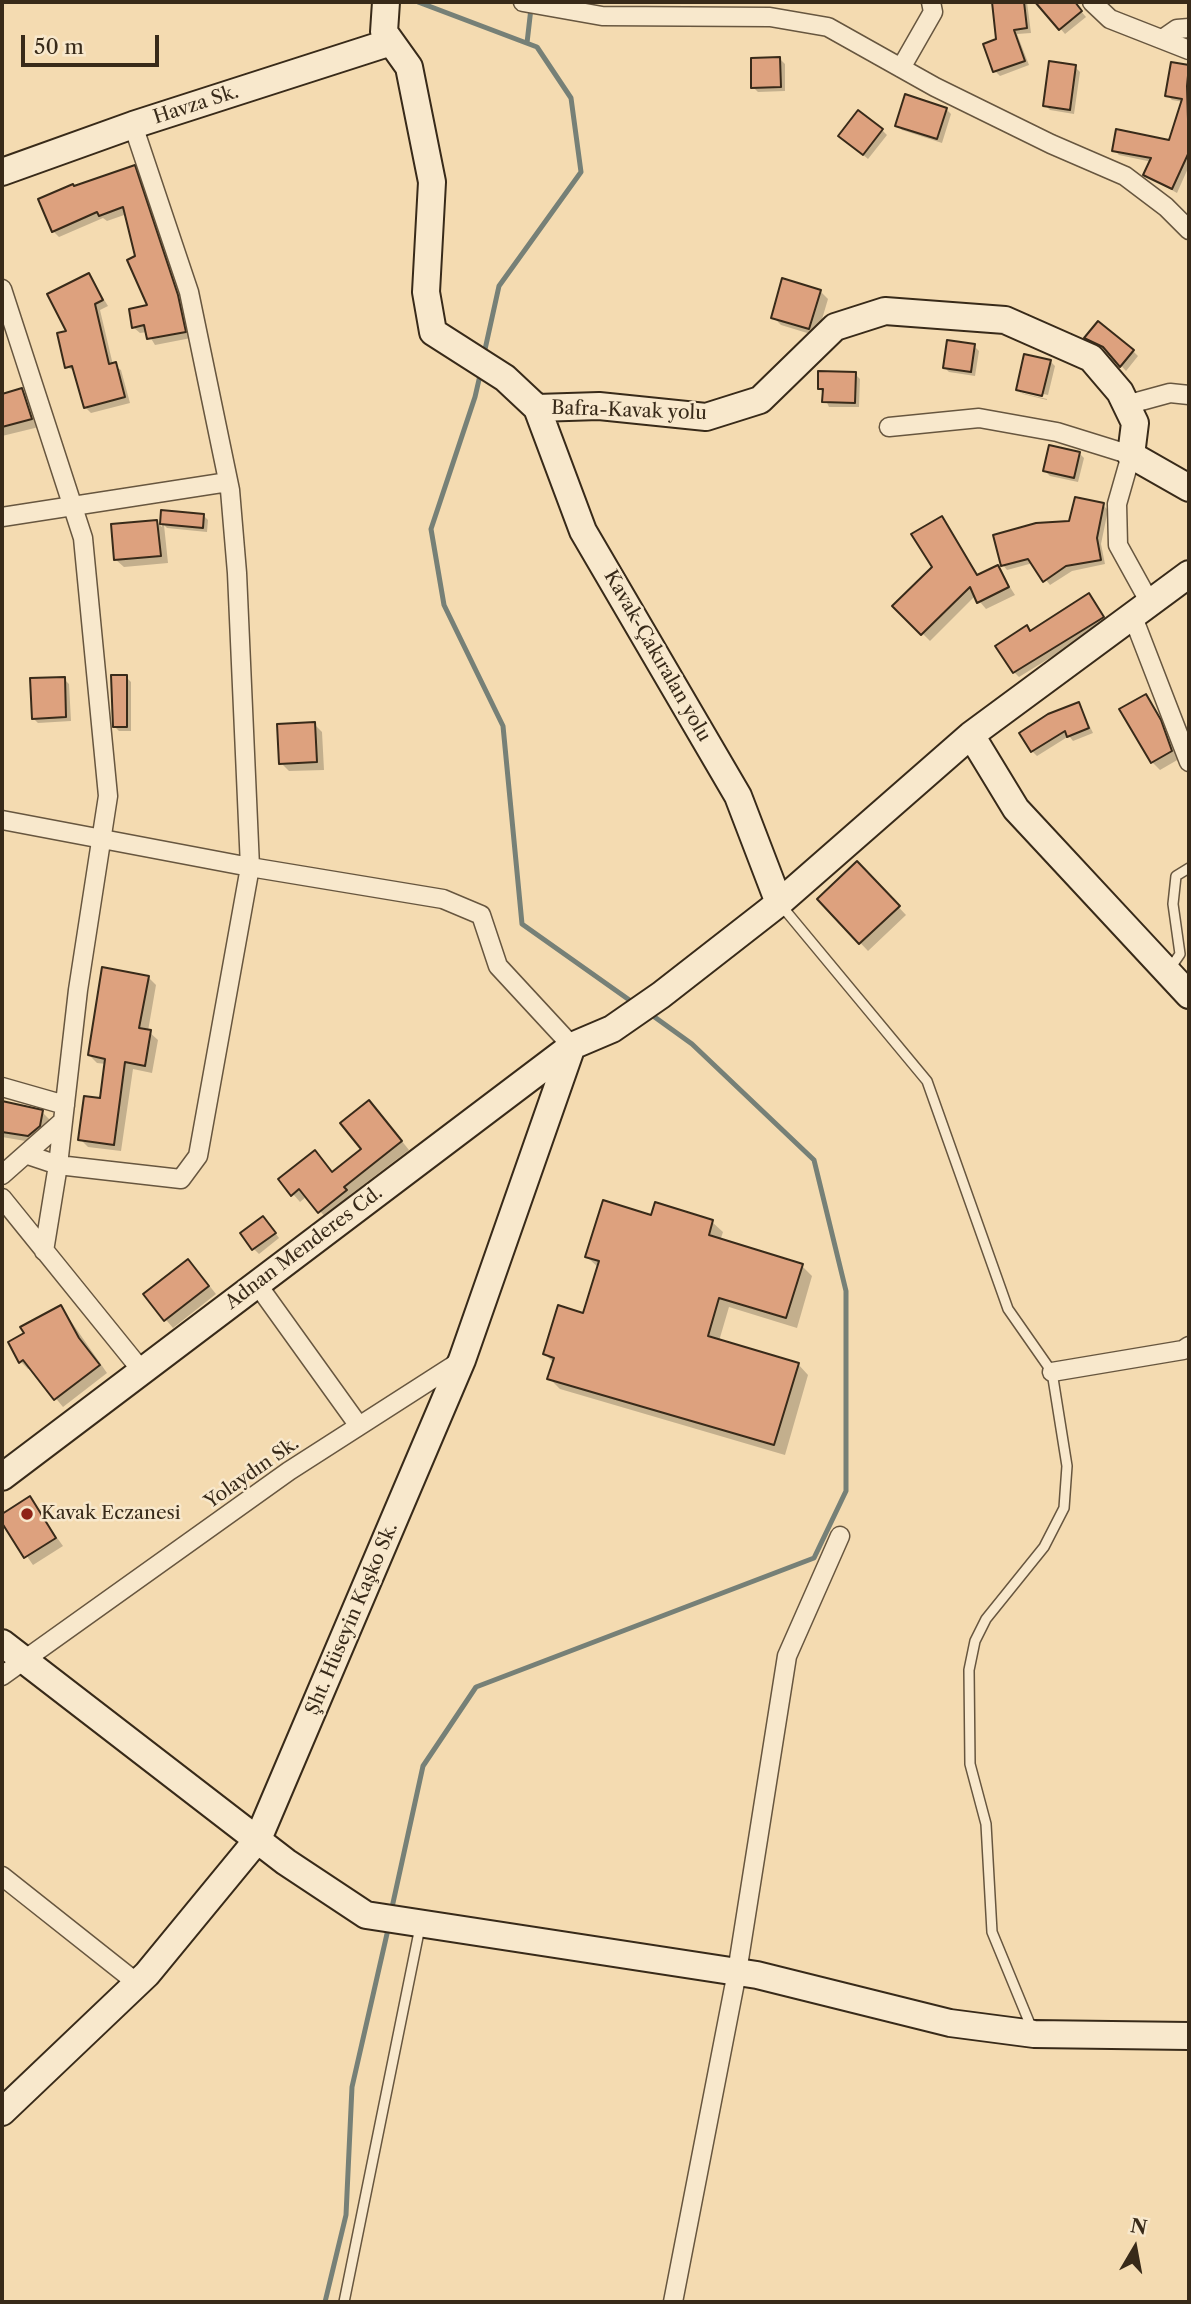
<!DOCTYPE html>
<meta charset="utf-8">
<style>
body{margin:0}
#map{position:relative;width:1191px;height:2304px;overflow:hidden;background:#f4dbb1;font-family:"Libre Caslon Text",serif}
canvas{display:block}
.frame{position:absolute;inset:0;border:4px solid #382a19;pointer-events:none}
.north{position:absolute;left:1100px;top:2213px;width:70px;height:70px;-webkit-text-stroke:5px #f8e8cc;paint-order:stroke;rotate:10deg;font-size:19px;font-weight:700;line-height:28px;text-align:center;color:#382a19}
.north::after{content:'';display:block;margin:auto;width:24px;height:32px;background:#382a19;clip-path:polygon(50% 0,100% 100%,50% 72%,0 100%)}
.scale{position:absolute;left:21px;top:35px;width:138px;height:32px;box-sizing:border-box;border:4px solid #382a19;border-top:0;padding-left:9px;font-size:21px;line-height:24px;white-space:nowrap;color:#382a19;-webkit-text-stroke:5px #f8e8cc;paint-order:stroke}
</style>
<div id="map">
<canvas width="1191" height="2304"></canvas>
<div class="frame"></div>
<div class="north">N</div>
<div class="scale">50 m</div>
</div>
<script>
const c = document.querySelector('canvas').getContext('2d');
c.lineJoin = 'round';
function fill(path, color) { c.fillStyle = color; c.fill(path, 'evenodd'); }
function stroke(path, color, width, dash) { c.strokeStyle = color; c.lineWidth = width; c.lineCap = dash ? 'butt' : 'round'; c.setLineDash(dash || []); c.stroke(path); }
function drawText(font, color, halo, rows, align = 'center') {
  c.font = font + ' "Libre Caslon Text",serif'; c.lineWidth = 5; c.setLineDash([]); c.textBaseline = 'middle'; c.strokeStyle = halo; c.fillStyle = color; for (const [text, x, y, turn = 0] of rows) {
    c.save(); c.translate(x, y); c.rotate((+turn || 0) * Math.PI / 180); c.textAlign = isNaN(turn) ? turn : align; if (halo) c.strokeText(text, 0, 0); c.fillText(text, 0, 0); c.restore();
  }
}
const shadow = new Path2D(`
 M994,2H1027L1031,33L1017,34L1029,65L1000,76L995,71L998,40Z
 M1038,2H1073L1086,17L1065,34Z
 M780,59L785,64V91L758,92L753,87Z
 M1172,64L1189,66V103L1172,100L1167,95Z
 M1075,67L1080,72L1074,114L1050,110L1045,105Z
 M1182,105L1189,107V166L1177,193L1145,175L1152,162L1119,155L1114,150L1170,142Z
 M946,109L951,114L942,143L902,130L897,125Z
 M882,130L887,135L868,159L845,140Z
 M134,167L140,174L184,303L191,338L155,345L147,332L140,333L133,327L150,307L127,214L107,221L103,218L59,237L53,231L75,188Z
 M89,275L108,306L100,310L113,365L121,370L130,403L91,413L85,407L76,372L67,367L69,332Z
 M820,291L828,299L817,336L781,325L773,317Z
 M1087,338L1133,351L1138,356L1126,371L1108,351Z
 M974,346L979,351L975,376L949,372L944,367Z
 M1050,361L1055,366L1048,395L1021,389V393L1018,389Z
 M855,374L860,379L859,407H829L820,388Z
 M22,390L30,398L39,427L2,436V396Z
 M1021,393L1047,399V400L1023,394Z
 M1079,453L1084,458L1078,482L1050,476L1045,471Z
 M1103,505L1108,510L1101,544L1105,564L1072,571L1050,585L1033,563L1007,570L1003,565Z
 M163,512L203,515L208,520L207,532L167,528L164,525L168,563L124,567L116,560L156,521L162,527Z
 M941,518L979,576L997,567L1015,595L986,609L975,596L930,641L895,606L934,567Z
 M1089,595L1108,622L1019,677L1014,672L1027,627L1031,632Z
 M126,677L131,682V731H119L114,726Z
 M64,679L69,684L71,721L38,723L33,718Z
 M1145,696L1168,729L1179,759L1160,770L1152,762Z
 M1079,704L1093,733L1073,741L1069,736L1037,756L1032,751Z
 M314,724L322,732L324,770L289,771L281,763Z
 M857,863L906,915L868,951L819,899Z
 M148,977L156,985L148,1031L158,1040L152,1073L133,1069L121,1151L88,1147L80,1139L101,1100L106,1064L97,1063L89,1055Z
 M2,1104L42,1112L50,1120L47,1134L37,1143L2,1137Z
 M377,1110L409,1150L350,1195L353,1199L327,1219L307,1196L300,1202L280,1179L333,1173L363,1149Z
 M652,1217L712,1222L723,1232L720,1241L802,1266L812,1276L797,1328L729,1307L719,1341L798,1364L808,1375L785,1455L560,1389L549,1378L554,1363L545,1354L585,1315L599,1268L587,1257Z
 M268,1223L279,1238L259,1254L254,1249Z
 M196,1269L216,1294L173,1328L145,1295Z
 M61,1307L107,1373L63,1407L31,1368L28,1369L20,1361L26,1334Z
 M29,1499L63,1546L33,1565L2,1520V1516Z`);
const stream = new Path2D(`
 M418,2L537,47L571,98L581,172L499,286L484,354
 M527,43L531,8
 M481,371L475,397L431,529L444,605L503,726L522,924L635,1004
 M391,1912L423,1766L476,1687L814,1558L846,1491V1291L814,1160L692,1044L649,1013
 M325,2302L346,2215L352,2087L389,1925`);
const building = new Path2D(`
 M992,2H1024L1027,28L1014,30L1025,61L993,72L983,44L996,39Z
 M1035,2H1075L1082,11L1059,30Z
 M780,57L781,87L751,88V58Z
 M1049,61L1076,65L1070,110L1043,106Z
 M1171,62L1189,65L1187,86L1189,152L1172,189L1143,175L1151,158L1112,151L1116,129L1169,140L1182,99L1165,96Z
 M905,94L947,108L937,139L895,126Z
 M858,110L883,129L863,155L838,136Z
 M135,165L178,295L186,332L147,339L144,325L132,328L129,309L147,305L127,260L135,256L123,207L99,216L97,212L52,232L38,199L73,184L74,186Z
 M89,273L103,300L95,304L109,364L116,362L125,397L84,408L72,366L65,368L57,333L66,331L47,294Z
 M782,278L821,290L809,329L771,318Z
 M1098,321L1134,350L1120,367L1103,347L1084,338Z
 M947,340L975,344L971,372L943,368Z
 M1024,354L1051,360L1042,396L1016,390Z
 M818,371L856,372L855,403L822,402L823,389H818Z
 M22,388L32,419L2,427V394Z
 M1049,445L1080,452L1074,478L1043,471Z
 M1075,497L1104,503L1097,538L1101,560L1066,566L1043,582L1028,559L1001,566L993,535L1036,523L1069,521Z
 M161,510L204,514L203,528L160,524Z
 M942,516L977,575L998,565L1009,587L977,603L970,587L921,635L892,606L932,567L911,534Z
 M157,520L161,556L114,560L111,524Z
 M1089,593L1104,617L1013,673L995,646L1027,625L1030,631Z
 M111,675H127V727H113Z
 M65,677L66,717L32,719L30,678Z
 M1146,694L1161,720L1172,751L1151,763L1119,709Z
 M1079,702L1089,728L1067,737L1065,731L1031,752L1019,733L1048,714Z
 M315,722L317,762L279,764L277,724Z
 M857,861L900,906L859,944L817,899Z
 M102,967L149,976L139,1028L151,1030L145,1066L125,1062L114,1145L78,1140L84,1096L100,1098L105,1059L88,1055Z
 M369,1100L402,1141L344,1187L347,1190L318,1213L299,1189L291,1196L278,1179L315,1150L332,1172L361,1149L340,1123Z
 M2,1101L43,1110L40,1126L28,1136L2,1132Z
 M603,1200L651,1215L655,1202L713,1220L709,1235L803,1264L786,1318L719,1298L708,1336L799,1363L774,1445L547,1379L554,1358L543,1354L558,1305L583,1313L599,1261L585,1257Z
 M263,1216L276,1233L252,1250L240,1233Z
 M188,1259L209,1286L164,1321L143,1294Z
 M61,1305L79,1338L100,1365L54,1400L23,1360L19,1363L8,1342L24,1333L20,1327Z
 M30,1496L56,1538L24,1558L2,1523V1514Z`);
const lane = new Path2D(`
 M780,904L927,1081L1008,1309L1052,1372L1067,1466L1064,1508L1044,1547L986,1619L975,1641L969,1670L970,1764L986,1824L992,1932L1032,2029
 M1169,970L1180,954L1173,904L1176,876L1189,868
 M344,2302L420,1927`);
const street = new Path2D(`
 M523,2L602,16L770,17L828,27L935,87L1051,144L1125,176L1166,207L1189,230
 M1092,2L1110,19L1189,50
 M1164,38L1177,29L1189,28
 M901,68L933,12L931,2
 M2,289L83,538L108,796L78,990L58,1165L44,1251
 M1126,405L1170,393L1189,395
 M889,427L979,418L1057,432L1131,455L1117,504L1118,545L1150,603
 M2,517L228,482
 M1133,617L1189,762
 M2,820L250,867L443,899L481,915L498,966L572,1046
 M2,1087L65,1105
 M28,1155L58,1165L181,1179L198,1156L250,867L237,573L230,490L189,292L133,125
 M2,1175L63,1121
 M2,1198L142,1371
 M257,1284L359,1426
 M1052,1372L1183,1350L1189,1346
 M2,1676L289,1471L462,1360
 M2,1876L137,1983
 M673,2302L737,1972L787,1656L840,1536`);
const secondary = new Path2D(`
 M386,2L384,32L409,67L432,182L426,292L433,332L505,378L537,408L599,406L706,417L760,400L835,327L885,311L1005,320L1091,358L1120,392L1135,423L1131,455L1189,488
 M2,172L133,125L391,42
 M537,408L583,531L738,796L779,903
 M971,735L1016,809L1189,995
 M2,1477L572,1046L612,1029L661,995L779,903L971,735L1189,574
 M2,1643L286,1862L366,1915L757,1975L950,2023L1034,2034L1189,2036
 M2,2112L147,1974L258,1839L462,1360L572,1046`);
const markers = [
 [27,1514,7,"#8f2418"]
];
const streetNames = [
 ["Havza Sk.",196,105,-18],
 ["Bafra-Kavak yolu",629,411,2],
 ["Kavak-Çakıralan yolu",657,656,60],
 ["Adnan Menderes Cd.",304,1248,-37],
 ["Yolaydın Sk.",252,1473,-35],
 ["Şht. Hüseyin Kaşko Sk.",352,1619,-67]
];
const poiNames = [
 ["Kavak Eczanesi",41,1514]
];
fill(shadow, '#0003');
stroke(stream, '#768077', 5);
fill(building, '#dda17e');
stroke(building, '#382a19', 2);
stroke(lane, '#67563f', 12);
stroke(street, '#67563f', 21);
stroke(secondary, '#382a19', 30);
stroke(lane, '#f8e8cc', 9);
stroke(street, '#f8e8cc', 18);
stroke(secondary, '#f8e8cc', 26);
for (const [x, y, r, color] of markers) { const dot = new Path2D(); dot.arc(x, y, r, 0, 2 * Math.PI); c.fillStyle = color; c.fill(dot); stroke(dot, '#f8e8cc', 2.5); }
drawText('19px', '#382a19', '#f8e8cc', streetNames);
drawText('19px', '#382a19', '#f8e8cc', poiNames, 'left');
</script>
